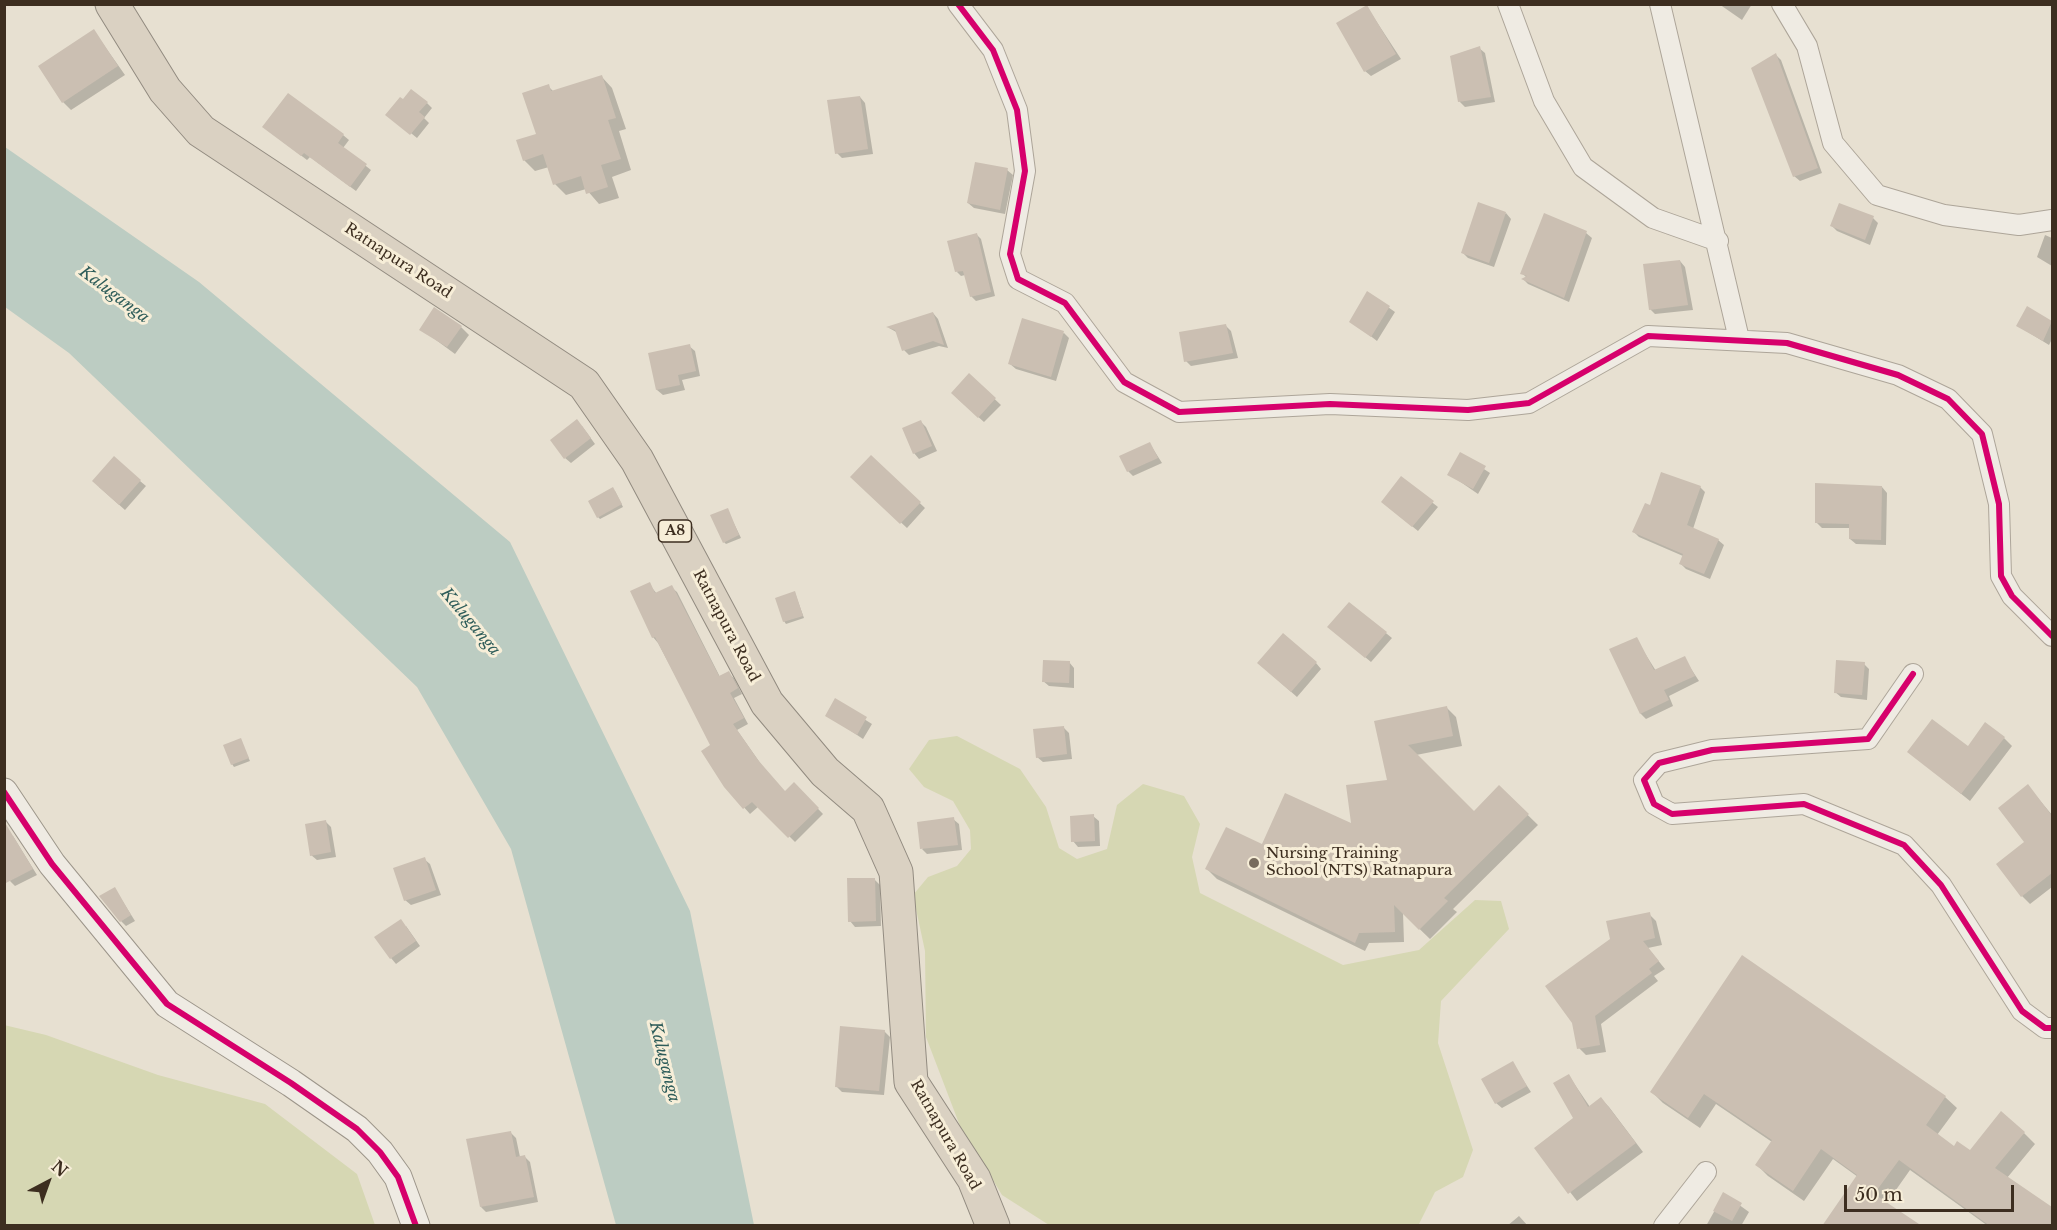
<!DOCTYPE html>
<style>
body{margin:0}
#map{position:relative;width:2057px;height:1230px;overflow:hidden;background:#e7e0d1;font-family:"Libre Baskerville",serif}
canvas{display:block}
.frame{position:absolute;inset:0;border:6px solid #3d2e20;pointer-events:none}
.north{position:absolute;left:18px;top:1152px;width:60px;height:60px;-webkit-text-stroke:4px #f7eed8;paint-order:stroke;rotate:41deg;font-size:16px;font-weight:700;line-height:24px;text-align:center;color:#3d2e20}
.north::after{content:'';display:block;margin:auto;width:21px;height:27px;background:#3d2e20;clip-path:polygon(50% 0,100% 100%,50% 72%,0 100%)}
.scale{position:absolute;left:1844px;top:1185px;width:170px;height:27px;box-sizing:border-box;border:3px solid #3d2e20;border-top:0;padding-left:8px;font-size:18px;line-height:21px;white-space:nowrap;color:#3d2e20;-webkit-text-stroke:4px #f7eed8;paint-order:stroke}
</style>
<div id="map">
<canvas width="2057" height="1230"></canvas>
<div class="frame"></div>
<div class="north">N</div>
<div class="scale">50 m</div>
</div>
<script>
const c = document.querySelector('canvas').getContext('2d');
c.lineJoin = 'round';
function fill(path, color) { c.fillStyle = color; c.fill(path, 'evenodd'); }
function stroke(path, color, width, dash) { c.strokeStyle = color; c.lineWidth = width; c.lineCap = dash ? 'butt' : 'round'; c.setLineDash(dash || []); c.stroke(path); }
function drawText(font, color, halo, rows, align = 'center') {
  c.font = font + ' "Libre Baskerville",serif'; c.lineWidth = 6; c.setLineDash([]); c.textBaseline = 'middle'; c.strokeStyle = halo; c.fillStyle = color; for (const [text, x, y, turn = 0] of rows) {
    c.save(); c.translate(x, y); c.rotate((+turn || 0) * Math.PI / 180); c.textAlign = isNaN(turn) ? turn : align; if (halo) c.strokeText(text, 0, 0); c.fillText(text, 0, 0); c.restore();
  }
}
const green = new Path2D(`
 M957,736L1020,769L1046,807L1059,848L1077,859L1107,849L1117,805L1143,784L1184,796L1200,824L1192,857L1200,893L1343,965L1419,950L1475,900L1501,901L1509,929L1441,1001L1438,1043L1473,1150L1463,1177L1435,1192L1418,1226L1049,1225L1002,1195L960,1126L926,1037L925,951L913,895L928,877L957,866L971,849L970,830L953,801L924,787L909,769L929,740Z
 M4,1025L46,1035L158,1075L265,1104L357,1174L375,1225H5Z`);
const water = new Path2D(`
 M5,147L199,282L510,542L690,911L754,1225H616L511,849L417,687L69,353L5,307Z`);
const shadow = new Path2D(`
 M1719,4H1752L1742,20Z
 M1367,7L1401,59L1371,76L1365,71Z
 M94,31L125,75L71,110L63,102Z
 M1479,48L1485,53L1495,102L1465,107L1459,101Z
 M1776,55L1781,60L1822,173L1800,181L1794,176Z
 M601,76L612,88L626,129L619,131L631,170L612,177L619,198L599,204L586,189L566,195L555,184L549,167L535,171L524,160L538,135L548,86L554,92Z
 M860,97L865,103L873,154L842,158L837,153Z
 M427,103L432,108L424,118L429,123L417,138L391,117Z
 M270,132L343,135L349,140L343,148L371,170L356,191L310,157L307,160Z
 M1007,170L1013,175L1005,214L974,208L968,203Z
 M1506,213L1511,219L1494,267L1468,258L1463,253Z
 M1873,218L1878,223L1870,245L1837,231L1832,226Z
 M1586,233L1592,238L1569,302L1528,284L1524,280L1527,278L1522,273Z
 M977,235L981,239L995,296L976,301L971,296L965,275L961,276L957,272Z
 M2045,235L2052,238V266L2037,257Z
 M1680,261L1685,267L1693,310L1655,314L1650,309Z
 M1368,293L1395,312L1377,341L1351,321Z
 M2027,309L2052,323V339L2049,345L2018,326Z
 M933,313L938,319L948,348L939,346L909,355L904,350L898,333L889,328Z
 M1226,326L1231,331L1238,358L1191,366L1186,361Z
 M461,327L469,335L455,354L421,329Z
 M1064,333L1069,338L1056,381L1016,369L1010,364Z
 M689,346L695,351L700,376L682,380L685,390L663,395L657,390L650,355Z
 M969,375L1001,405L984,422L958,399Z
 M921,422L926,427L937,451L919,459L914,453Z
 M582,426L595,444L571,463L565,458Z
 M1150,444L1162,463L1133,476L1128,471Z
 M1461,454L1490,473L1478,494L1449,474Z
 M871,457L925,508L907,528L852,477Z
 M1401,478L1438,507L1418,531L1382,502Z
 M140,481L146,486L125,510L99,487Z
 M1700,487L1705,492L1693,529L1718,540L1724,545L1710,579L1686,569L1680,563L1683,556L1639,537L1634,532L1651,507Z
 M1882,487L1887,493L1886,545L1856,544L1850,539V528H1822L1816,522Z
 M615,491L623,507L600,519L598,517Z
 M727,509L741,538L726,544L724,542Z
 M649,584L657,594L671,587L677,592L720,677L728,673L734,678L742,694L734,698L748,724L737,730L763,767L785,793L794,784L823,814L795,842L759,806L750,814L725,786L712,745L658,643L653,637Z
 M795,593L804,618L786,624L784,621Z
 M1350,604L1392,638L1371,662L1335,632Z
 M1636,639L1656,671L1684,658L1699,681L1669,696L1673,706L1646,719L1641,714L1611,650Z
 M1069,662L1074,668V688L1049,686L1043,681Z
 M1316,663L1321,669L1297,697L1264,668Z
 M1864,664L1869,669L1867,700L1841,697L1835,692Z
 M835,701L872,724L863,739L827,715Z
 M1446,707L1456,717L1462,746L1416,755L1474,813L1499,787L1538,825L1453,909L1457,912L1430,939L1403,913L1404,942L1369,943L1365,951L1217,879L1207,869L1263,846L1353,825L1389,781L1376,722Z
 M1064,728L1069,733L1072,759L1043,762L1037,757Z
 M2004,738L2012,746L1970,801L1909,752L1968,748Z
 M240,740L250,761L234,767L232,764Z
 M2028,786L2052,815V887L2030,904L2022,896Z
 M1093,816L1099,821L1100,846L1078,847L1073,841Z
 M953,819L959,824L962,850L927,854L922,849Z
 M326,822L331,827L336,857L317,860L311,855Z
 M13,836L37,875L15,886L10,881Z
 M424,859L430,864L441,895L411,905L405,900Z
 M874,879L880,885L881,926L855,927L850,921Z
 M115,889L135,921L126,926L121,921Z
 M1649,914L1656,921L1662,945L1648,948L1665,969L1654,976L1658,981L1601,1024L1606,1052L1586,1055L1579,1048L1574,1022Z
 M406,926L420,946L396,964L391,958Z
 M1742,958L1945,1097L1957,1108L1937,1135L1955,1148L1970,1152L2024,1133L2035,1144L2007,1178L2052,1209V1226H1988L1910,1170L1886,1204L1824,1226L1858,1177L1833,1159L1804,1201L1768,1176L1757,1165L1772,1142L1716,1104L1700,1128L1663,1103L1652,1092Z
 M884,1031L890,1037L884,1095L842,1092L836,1086Z
 M1512,1063L1531,1092L1502,1108L1496,1103Z
 M1569,1076L1590,1107L1601,1099L1609,1107L1643,1152L1577,1201L1536,1148L1575,1119Z
 M510,1132L516,1138L520,1157H525L530,1162L538,1202L486,1212L481,1207Z
 M1724,1194L1749,1212L1741,1226H1706Z
 M1519,1216L1528,1226H1507Z`);
const building = new Path2D(`
 M1367,5L1396,54L1364,72L1336,23Z
 M94,29L118,66L62,103L38,66Z
 M1480,46L1491,97L1458,102L1450,56Z
 M1776,53L1818,168L1793,177L1751,68Z
 M602,75L616,118L608,120L621,159L601,165L608,187L586,194L581,176L553,185L543,154L523,161L516,140L536,134L522,93L549,84L551,91Z
 M411,89L428,102L419,112L425,117L410,135L385,115L400,97L403,99Z
 M288,93L344,134L338,143L367,164L350,187L304,153L301,156L262,127Z
 M860,96L868,149L835,154L827,100Z
 M975,162L1008,168L1000,210L967,203Z
 M1478,202L1506,212L1489,263L1461,253Z
 M1839,203L1874,216L1865,240L1830,226Z
 M1544,213L1587,231L1564,298L1521,279L1527,276L1520,274Z
 M977,233L991,292L970,297L963,271L955,272L947,241Z
 M1680,260L1688,305L1649,310L1643,264Z
 M1367,291L1390,306L1371,337L1349,322Z
 M2027,306L2052,321L2043,341L2016,326Z
 M434,307L462,326L447,347L419,330Z
 M933,312L944,345L933,341L902,351L895,330L886,327Z
 M1022,318L1064,331L1051,377L1008,364Z
 M1226,324L1233,353L1184,362L1179,332Z
 M690,344L696,371L678,375L680,385L656,390L648,353Z
 M969,373L996,398L978,418L951,393Z
 M577,419L591,438L564,459L550,440Z
 M921,420L932,446L913,454L902,428Z
 M1150,442L1158,458L1127,472L1119,456Z
 M1460,452L1486,466L1473,489L1447,475Z
 M871,455L921,502L900,524L850,477Z
 M114,456L141,480L119,505L92,481Z
 M1661,472L1701,486L1687,525L1719,539L1704,574L1679,564L1683,554L1632,532L1645,503L1650,505Z
 M1401,476L1434,501L1412,527L1381,502Z
 M1815,483L1882,486L1881,540L1849,539V524L1815,523Z
 M613,487L622,504L597,518L588,501Z
 M728,508L739,535L723,543L710,515Z
 M650,582L655,593L672,585L719,676L729,671L738,688L730,693L744,718L733,724L758,760L785,791L794,782L819,808L788,838L752,802L743,809L724,787L701,751L710,745L655,637L652,638L630,591Z
 M795,591L803,616L783,622L775,598Z
 M1349,602L1387,632L1365,658L1327,627Z
 M1283,633L1317,662L1291,692L1257,663Z
 M1637,637L1654,670L1685,656L1695,676L1664,690L1669,700L1640,714L1609,649Z
 M1043,660L1070,661L1069,683L1042,682Z
 M1836,660L1865,662L1862,695L1834,693Z
 M835,698L867,717L857,735L825,716Z
 M1447,706L1453,736L1408,745L1474,811L1499,785L1529,814L1444,898L1448,901L1419,930L1394,905L1395,932L1359,933L1355,943L1205,869L1226,827L1262,844L1285,793L1351,823L1346,785L1387,780L1374,721Z
 M1932,719L1968,746L1985,722L2005,737L1961,794L1907,752Z
 M1064,726L1067,754L1036,758L1033,729Z
 M241,738L249,758L231,765L223,745Z
 M2028,784L2052,816V873L2021,897L1996,864L2024,842L1998,808Z
 M1094,814L1095,841L1071,842L1070,816Z
 M954,817L958,845L920,849L917,822Z
 M326,820L331,852L310,856L305,824Z
 M4,821L33,869L4,884Z
 M425,857L436,890L404,901L393,868Z
 M847,878H875L876,921L848,922Z
 M115,887L131,915L120,922L99,896Z
 M1650,912L1655,938L1643,941L1659,961L1649,969L1652,973L1595,1016L1600,1045L1577,1049L1572,1023L1545,986L1610,939L1606,921Z
 M401,919L416,941L390,959L374,937Z
 M1742,955L1946,1096L1926,1125L1954,1146L1957,1141L1970,1150L2001,1111L2025,1132L1995,1168L2052,1207V1226H1990L1899,1160L1874,1194L1922,1226H1822L1857,1175L1821,1149L1793,1191L1755,1165L1772,1140L1704,1094L1688,1118L1650,1092Z
 M840,1026L885,1030L879,1091L835,1087Z
 M1513,1061L1527,1086L1495,1104L1481,1079Z
 M1569,1074L1588,1107L1601,1097L1636,1143L1568,1194L1534,1148L1573,1118L1553,1083Z
 M511,1131L516,1157L525,1155L534,1197L480,1207L466,1139Z
 M1723,1192L1742,1203L1732,1221L1713,1211Z`);
const street = new Path2D(`
 M958,4L993,50L1017,110L1025,171L1010,254L1018,279L1065,303L1124,382L1179,412L1330,404L1468,410L1529,403L1648,336L1787,343L1898,375L1948,399L1982,434L1999,504L2001,576L2012,596L2052,636
 M1508,4L1544,101L1583,167L1653,218L1718,241
 M1660,4L1739,339
 M1782,4L1807,46L1833,143L1877,195L1944,215L2019,225L2052,220
 M1913,674L1868,739L1712,750L1659,763L1644,780L1654,804L1672,814L1804,804L1904,845L1941,885L2022,1011L2045,1028H2052
 M1664,1226L1706,1172`);
const secondary = new Path2D(`
 M4,792L52,864L167,1004L291,1083L357,1129L380,1152L398,1177L416,1226`);
const highway = new Path2D(`
 M112,4L165,90L201,131L584,384L637,460L767,703L825,772L868,809L896,872L911,1082L974,1179L993,1226`);
const cycleway = new Path2D(`
 M958,4L993,50L1017,110L1025,171L1010,254L1018,279L1065,303L1124,382L1179,412L1330,404L1468,410L1529,403L1648,336L1787,343L1898,375L1948,399L1982,434L1999,504L2001,576L2012,596L2052,636
 M1913,674L1868,739L1712,750L1659,763L1644,780L1654,804L1672,814L1804,804L1904,845L1941,885L2022,1011L2045,1028H2052
 M4,792L52,864L167,1004L291,1083L357,1129L380,1152L398,1177L416,1226`);
const markers = [
 [1254,863,6,"#786c5e"]
];
const shields = [
 [675,531,33]
];
const shieldNames = [
 ["A8",675,531]
];
const streetNames = [
 ["Ratnapura Road",398,261,33],
 ["Ratnapura Road",726,626,62],
 ["Ratnapura Road",945,1135,60]
];
const poiNames = [
 ["Nursing Training",1266,854],
 ["School (NTS) Ratnapura",1266,871]
];
const waterNames = [
 ["Kaluganga",114,295,37],
 ["Kaluganga",470,622,50],
 ["Kaluganga",664,1062,76]
];
fill(green, '#d6d7b3');
fill(water, '#bcccc2');
fill(shadow, '#0003');
fill(building, '#cbbfb2');
stroke(street, '#ada599', 22);
stroke(secondary, '#9c958a', 29);
stroke(highway, '#928b80', 35);
stroke(street, '#efebe3', 20);
stroke(secondary, '#efebe3', 27);
stroke(highway, '#dad1c2', 33);
stroke(cycleway, '#d6006c', 6);
for (const [x, y, r, color] of markers) { const dot = new Path2D(); dot.arc(x, y, r, 0, 2 * Math.PI); c.fillStyle = color; c.fill(dot); stroke(dot, '#f7eed8', 2); }
for (const [x, y, w] of shields) { const box = new Path2D(); box.roundRect(x - w / 2, y - 11, w, 22, 4.5); c.fillStyle = '#f7eed8'; c.fill(box); stroke(box, '#3d2e20', 1.5); }
drawText('bold 14px', '#3d2e20', null, shieldNames);
drawText('15px', '#3d2e20', '#f7eed8', streetNames);
drawText('15px', '#3d2e20', '#f7eed8', poiNames, 'left');
drawText('italic 16px', '#2f5d5a', '#f7eed8', waterNames);
</script>
